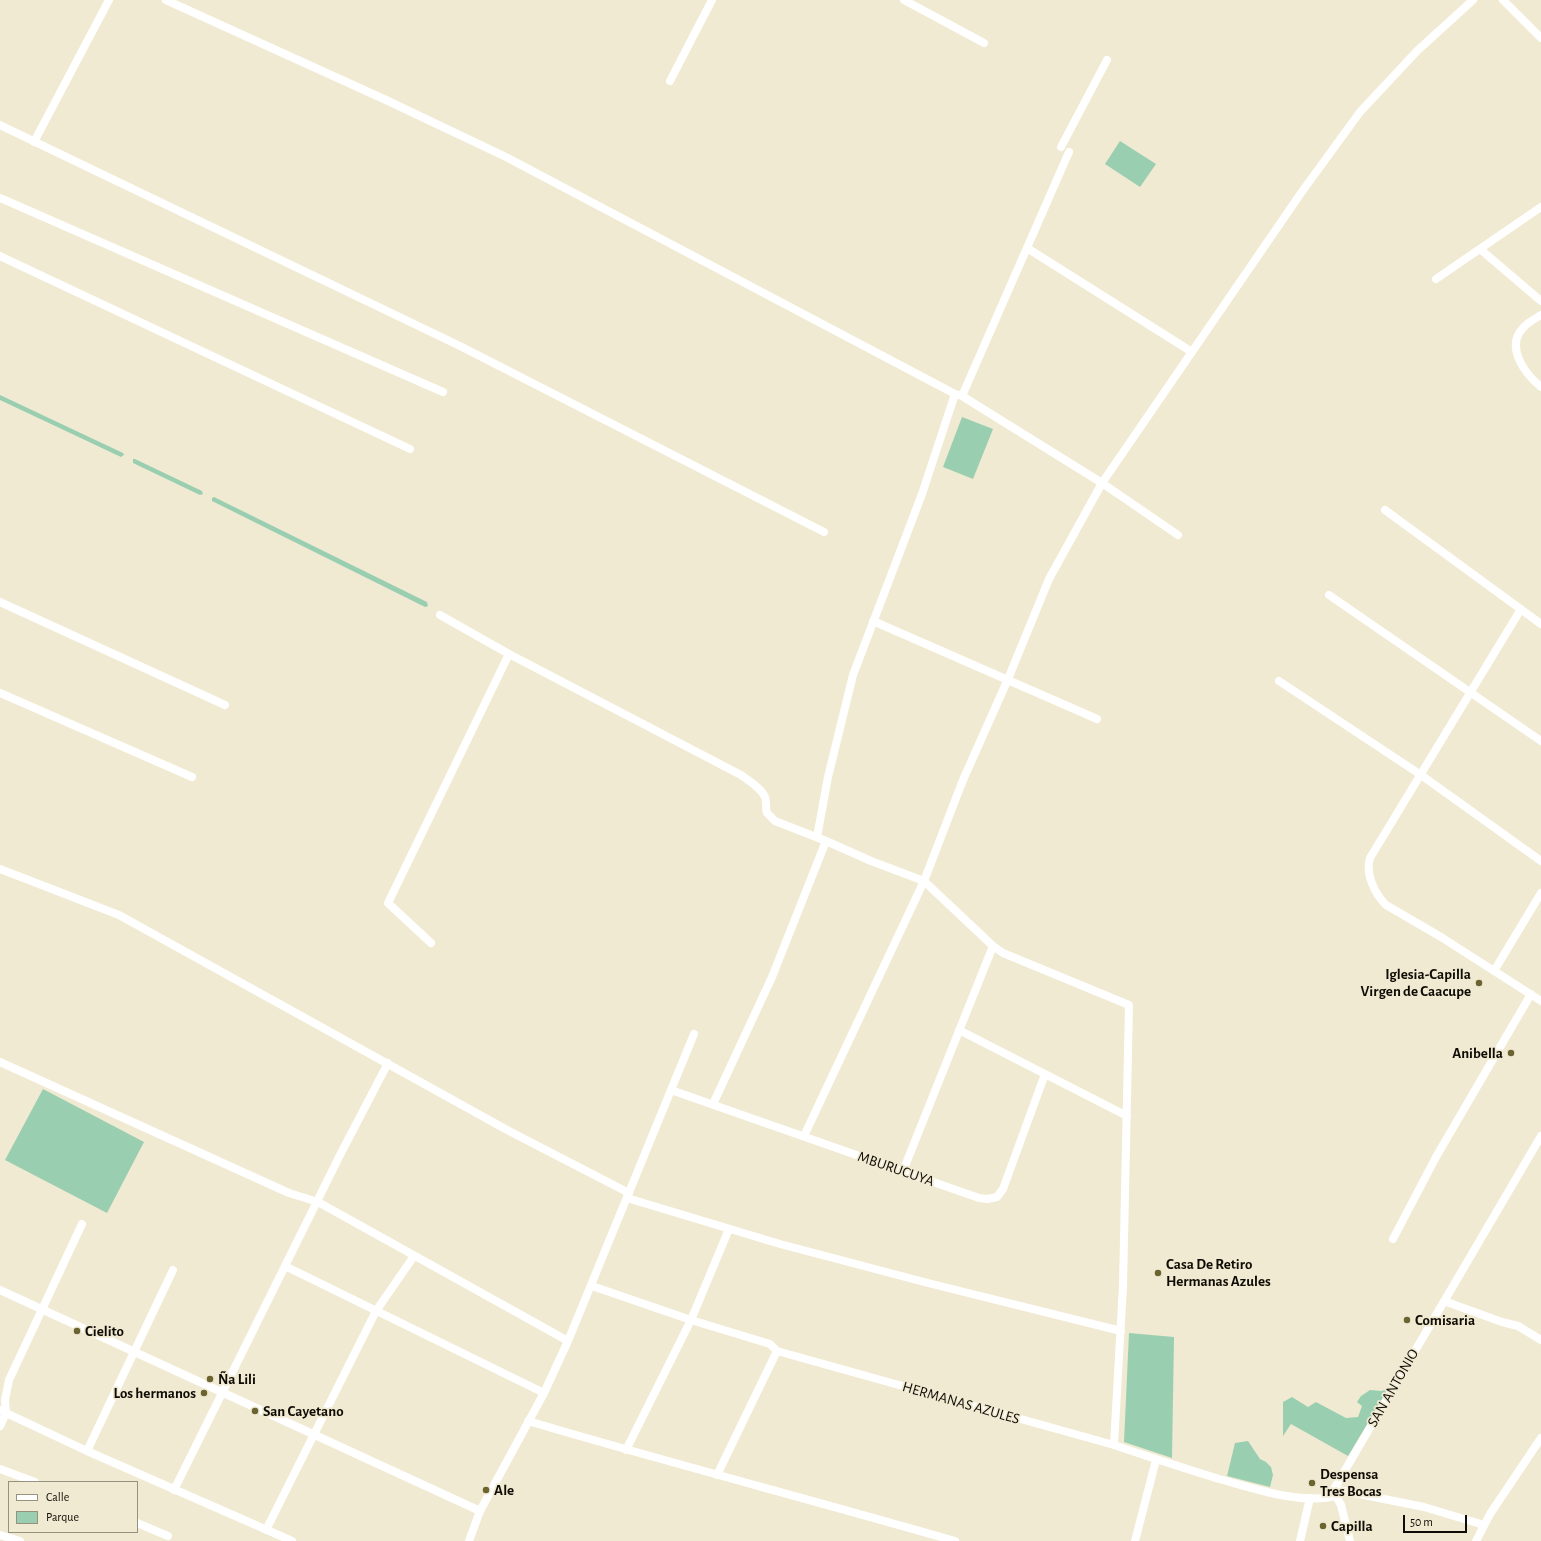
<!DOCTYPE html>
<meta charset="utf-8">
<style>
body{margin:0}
#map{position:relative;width:1541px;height:1541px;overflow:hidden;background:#f1ead2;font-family:"Alegreya Sans",sans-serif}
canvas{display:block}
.legend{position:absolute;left:8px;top:1481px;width:130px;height:52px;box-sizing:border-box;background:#f1ead2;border:1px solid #979180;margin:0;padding:5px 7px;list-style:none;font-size:12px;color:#0f0c05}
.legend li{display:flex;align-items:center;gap:8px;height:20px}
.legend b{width:20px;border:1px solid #979180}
.scale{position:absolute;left:1403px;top:1515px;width:64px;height:18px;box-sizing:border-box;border:2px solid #0f0c05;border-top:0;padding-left:5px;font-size:12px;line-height:14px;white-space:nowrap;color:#0f0c05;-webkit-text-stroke:3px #f1ead2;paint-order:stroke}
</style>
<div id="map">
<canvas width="1541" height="1541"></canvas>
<ul class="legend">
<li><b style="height:5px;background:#fff"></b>Calle</li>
<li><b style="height:11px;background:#9aceb0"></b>Parque</li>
</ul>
<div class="scale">50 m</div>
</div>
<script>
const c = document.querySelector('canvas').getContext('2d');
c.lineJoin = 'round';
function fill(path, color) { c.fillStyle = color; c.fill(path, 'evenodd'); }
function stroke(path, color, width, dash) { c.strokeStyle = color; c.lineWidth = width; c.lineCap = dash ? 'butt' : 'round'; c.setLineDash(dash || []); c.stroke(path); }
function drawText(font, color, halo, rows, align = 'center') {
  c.font = font + ' "Alegreya Sans",sans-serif'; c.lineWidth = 3.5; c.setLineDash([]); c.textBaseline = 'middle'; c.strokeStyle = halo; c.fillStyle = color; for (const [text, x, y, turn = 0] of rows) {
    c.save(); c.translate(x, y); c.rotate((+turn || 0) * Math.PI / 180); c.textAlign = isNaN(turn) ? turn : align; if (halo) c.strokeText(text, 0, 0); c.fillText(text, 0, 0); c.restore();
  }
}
const green = new Path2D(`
 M1120,141L1156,164L1140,187L1105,164Z
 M0,395L123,453L124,455L121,457L0,400Z
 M962,417L993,429L973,479L943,467Z
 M133,459H135L202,491L203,494L200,495L133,463Z
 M214,497L427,602L428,606L425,607L212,501V498Z
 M43,1089L144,1142L107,1213L5,1160Z
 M1129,1333L1174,1337L1172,1458L1124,1442Z
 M1389,1388L1348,1456L1291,1424L1283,1436V1402L1292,1397L1308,1407L1316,1402L1346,1418L1358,1417L1362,1406L1357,1402L1361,1396L1370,1390L1382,1391Z
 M1248,1441L1260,1459L1266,1462L1271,1467L1273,1475L1270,1487L1227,1476L1235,1443Z`);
const minor = new Path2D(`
 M166,0L386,100L506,157L955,394L962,396L1102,483L1178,535
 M904,0L984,43
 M1503,0L1541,38
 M670,81L712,0
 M0,125L460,346L824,532
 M34,142L109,0
 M1061,147L1107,60
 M0,198L443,392
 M1027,248L1192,352
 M1480,249L1541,301
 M0,256L410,449
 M1436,279L1541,207
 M1541,315C1535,319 1528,322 1523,328C1505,347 1525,374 1541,387
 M962,396L1069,152
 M1385,510L1541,624
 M1329,595L1541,741
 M0,602L225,705
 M1521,609L1370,858C1365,874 1375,894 1386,905L1441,937L1541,1001
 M440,615L509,654L741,775C749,781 761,788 765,797C767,802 765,808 767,813L775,821L826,841L871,861L924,881L993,946L1003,953L1129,1005L1123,1286L1114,1445
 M873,621L1097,719
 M1279,681L1421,775L1541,861
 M0,693L192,777
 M817,837L828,777L853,675L922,494L955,394
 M0,869L119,915L509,1131L629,1193
 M431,943L388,903L509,654
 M1494,971L1541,893
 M959,1030L1127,1116
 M0,1062L289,1193L318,1202L568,1341
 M671,1090L979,1198L987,1199L997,1197L1003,1189L1045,1074
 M713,1104L772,977L826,841
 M804,1136L924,881L963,780L1008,679L1049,579L1102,483L1301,193L1360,112L1417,51L1473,0
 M903,1171L993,946
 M627,1198L780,1244L928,1283L1121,1331
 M1393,1239L1436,1157L1531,994
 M285,1266L544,1393
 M592,1286L691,1320L770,1344L777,1351L1114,1445C1149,1457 1184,1468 1219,1479C1253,1488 1301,1505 1336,1496
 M0,1290L480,1511
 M1444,1301L1502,1322L1518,1326L1541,1340
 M0,1410L87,1451L292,1541
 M528,1421C670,1463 813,1500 955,1541
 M0,1426L6,1413L5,1400L9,1380L82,1224
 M626,1450L691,1320L729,1229
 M87,1451L173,1270
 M0,1469L35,1482
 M717,1475L777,1351
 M1334,1489L1424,1507L1484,1525
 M174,1490L339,1157L388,1063
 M137,1523L168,1536
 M266,1530L376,1311L414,1256
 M0,1535L20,1541
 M469,1541L480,1511L544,1393L568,1341L694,1034
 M1135,1541L1156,1460
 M1300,1541L1310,1498
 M1350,1541L1341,1505L1336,1496L1334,1489L1541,1136
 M1476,1541L1490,1514L1541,1438`);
const markers = [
 [1479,983,4,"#6b6431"],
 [1511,1053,4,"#6b6431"],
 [1158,1273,4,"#6b6431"],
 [1407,1320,4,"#6b6431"],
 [77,1331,4,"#6b6431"],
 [210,1379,4,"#6b6431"],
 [204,1393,4,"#6b6431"],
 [255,1411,4,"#6b6431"],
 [1312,1483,4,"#6b6431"],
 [486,1490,4,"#6b6431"],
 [1323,1526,4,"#6b6431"]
];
const poiNames = [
 ["Iglesia-Capilla",1471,974,"right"],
 ["Virgen de Caacupe",1471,991,"right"],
 ["Anibella",1503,1053,"right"],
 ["Casa De Retiro",1166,1264],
 ["Hermanas Azules",1166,1281],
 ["Comisaria",1415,1320],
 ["Cielito",85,1331],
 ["Ña Lili",218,1379],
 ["Los hermanos",196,1393,"right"],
 ["San Cayetano",263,1411],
 ["Despensa",1320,1474],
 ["Tres Bocas",1320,1491],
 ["Ale",494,1490],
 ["Capilla",1331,1526]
];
const streetNames = [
 ["MBURUCUYA",896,1169,19],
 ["SAN ANTONIO",1393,1388,-60],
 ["HERMANAS AZULES",961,1403,16]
];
fill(green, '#9aceb0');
stroke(minor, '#fff', 8);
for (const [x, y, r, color] of markers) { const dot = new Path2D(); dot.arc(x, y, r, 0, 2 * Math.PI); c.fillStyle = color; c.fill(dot); stroke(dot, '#f1ead2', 1.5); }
drawText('bold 15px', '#0f0c05', '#f1ead2', poiNames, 'left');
drawText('15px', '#0f0c05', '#f1ead2', streetNames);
</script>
